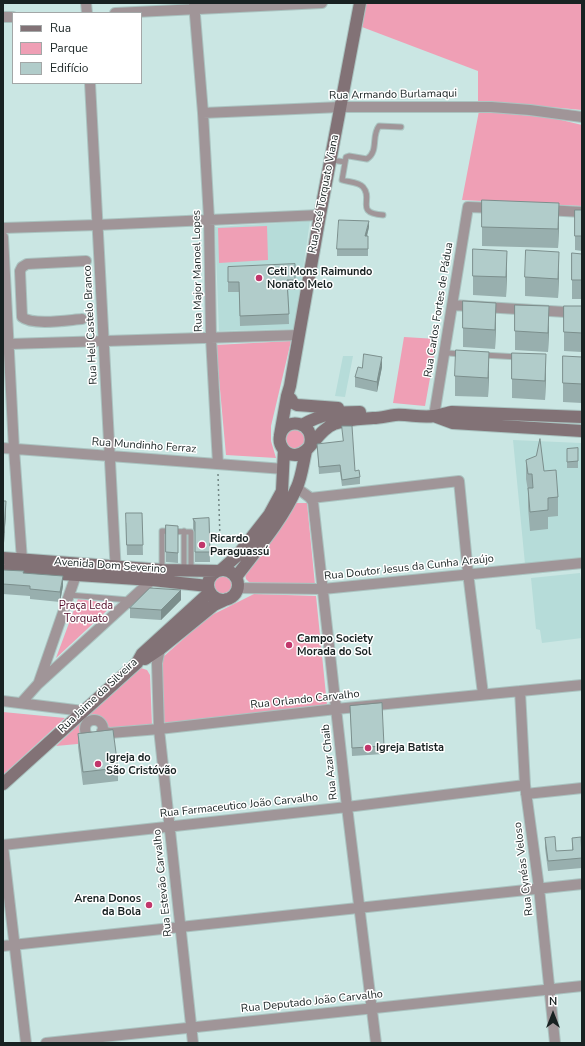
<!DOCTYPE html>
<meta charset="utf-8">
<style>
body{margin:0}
#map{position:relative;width:585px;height:1046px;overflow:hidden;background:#cae6e3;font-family:"Nunito Sans",sans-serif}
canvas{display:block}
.frame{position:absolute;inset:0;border:4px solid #182222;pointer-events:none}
.legend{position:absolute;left:12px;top:12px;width:130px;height:72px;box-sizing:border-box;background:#fff;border:1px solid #a3a7a7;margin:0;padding:5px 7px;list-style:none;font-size:12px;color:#182222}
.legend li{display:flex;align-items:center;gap:8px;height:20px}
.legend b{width:20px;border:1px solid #a3a7a7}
.north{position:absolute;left:533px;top:994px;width:40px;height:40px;-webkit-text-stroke:3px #fff;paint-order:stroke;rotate:0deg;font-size:11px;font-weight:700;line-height:16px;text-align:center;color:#182222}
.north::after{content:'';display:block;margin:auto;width:14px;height:18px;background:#182222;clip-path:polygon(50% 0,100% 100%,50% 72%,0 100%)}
</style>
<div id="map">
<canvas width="585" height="1046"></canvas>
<div class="frame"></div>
<ul class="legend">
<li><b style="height:5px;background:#827276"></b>Rua</li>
<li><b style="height:11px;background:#ef9fb5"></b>Parque</li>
<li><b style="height:11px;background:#b1ccca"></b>Edifício</li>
</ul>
<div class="north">N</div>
</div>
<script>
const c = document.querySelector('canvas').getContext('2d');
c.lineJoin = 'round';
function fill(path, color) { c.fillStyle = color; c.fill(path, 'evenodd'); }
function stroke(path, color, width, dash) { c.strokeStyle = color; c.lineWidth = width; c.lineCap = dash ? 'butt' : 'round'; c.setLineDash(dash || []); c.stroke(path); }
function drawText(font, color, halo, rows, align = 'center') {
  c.font = font + ' "Nunito Sans",sans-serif'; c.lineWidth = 3; c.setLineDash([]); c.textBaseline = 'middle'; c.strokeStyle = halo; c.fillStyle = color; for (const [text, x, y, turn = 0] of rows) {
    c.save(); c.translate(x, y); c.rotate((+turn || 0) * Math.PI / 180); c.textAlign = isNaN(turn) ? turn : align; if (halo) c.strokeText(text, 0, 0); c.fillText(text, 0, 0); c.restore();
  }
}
const built = new Path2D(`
 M310,221L294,329L219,331L215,227Z
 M343,356H353L345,397L335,396Z
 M513,440L581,443L582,558L525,564Z
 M580,573L582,589V638L542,643L540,630L536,629L531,578Z`);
const green = new Path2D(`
 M366,3H582V110L550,107L478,103V71L362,27Z
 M479,111L553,118L582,125V206L462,200Z
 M267,226L268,260L219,263L218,228Z
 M404,337L437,339L425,406L393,403Z
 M291,341L271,426V441L276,458L226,455L216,345Z
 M297,429L305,434L304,446L296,450C288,448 286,445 285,437L291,430Z
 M293,503H307L315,585L250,583L246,579L245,574Z
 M212 585a11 11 0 1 1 22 0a11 11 0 1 1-22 0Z
 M254,594L316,596L327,705L163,724L162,658L208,617Z
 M78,599L114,604L56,658Z
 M141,668L147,670L150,675L152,726L106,729C105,726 104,722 101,720C92,713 79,721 81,732C82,736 86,740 88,743L56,746L136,670Z
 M3,712L65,718L3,775Z`);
const path = new Path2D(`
 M218,474L220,539`);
const lane = new Path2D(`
 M338,161L345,162
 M383,215C354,213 374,199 363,187C359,182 348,182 342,180L346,157L349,156L367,159C379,151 371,136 379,126L401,127
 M448,353L461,354
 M483,355L519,357
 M162,570V531L191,532V570
 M184,570V531
 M69,595L129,600`);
const street = new Path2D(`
 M86,3L87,13
 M194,3L203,113L209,219L211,338L218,464
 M115,13L322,3
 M3,17H13
 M90,83L116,574
 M203,113L341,107H491L530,110L582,117
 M546,210L582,212
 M3,228L97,225L320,215
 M3,237L14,449L22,560
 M452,305L582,313
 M82,319C68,320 33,326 22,317L20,271L22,267L27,264L86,261
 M9,344L299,335
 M434,416L468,207L496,208
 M3,448L284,469
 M297,487C302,494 309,494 313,502L347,807L376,1043
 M311,498L459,481L468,573L483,694
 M238,588L323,589L582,563
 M160,649L157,663L159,729L193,1043
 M39,682L76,575
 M520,691L525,785L539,888L555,1043
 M3,701L83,711
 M21,703L38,684L152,580
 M85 729a9 9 0 1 1 18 0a9 9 0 1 1-18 0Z
 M102,731L110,733L159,729L336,709L582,685
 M526,794L582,788
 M3,845L347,807L525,785
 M3,846L26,1043
 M3,946L582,884
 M46,1043L582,986`);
const secondary = new Path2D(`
 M291,399L293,403L297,405L338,408
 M434,416L453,423L582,431
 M302,425C324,413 336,412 360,412
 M280,435L287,396L290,386L320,215L360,3
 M310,445C316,422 285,415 280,436C278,445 285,455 295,455C310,455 317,430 334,424C347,419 360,419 373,418C381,418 387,416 395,415C408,414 421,418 434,416C440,415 447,413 452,412L582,417
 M3,558L162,570L217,571
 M3,570L152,580L208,586
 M221,570L237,556L269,515L282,491L284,450
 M208 585a15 15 0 1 1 30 0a15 15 0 1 1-30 0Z
 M236,577C258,548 282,521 297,487C302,476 303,463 306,451
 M145,659L160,649L214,605L227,599
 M3,784L137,663L142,654L210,592`);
const wall = new Path2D(`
 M582,210V251L575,250V236Z
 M559,222L558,248L482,246V227Z
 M369,227L367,236H368V256H337V249Z
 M582,254V299H572V280Z
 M228,267L295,280V290H288L289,324L240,326L239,292H228Z
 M507,270L506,297L473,295V276Z
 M559,271L558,298L525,296V277Z
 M582,306V352L564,351V332Z
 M496,322L495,349L463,347V328Z
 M549,326L548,352L515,350V331Z
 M582,357V403L563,402V383Z
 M382,367L377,392L355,387V377L362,368Z
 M489,371L488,397L455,396V376Z
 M546,373L545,400L512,398V379Z
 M317,444L355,471L360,477V484L342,486L340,472L319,474Z
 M578,448V468H567V449Z
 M526,460L544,471L558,497V516L548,517V529L530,531L528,507V491L526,479Z
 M3,501L6,511L4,543H3Z
 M142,513L143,555H127L126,523Z
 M209,518L210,562H195V532L193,529V519Z
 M166,525L178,526V563L166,562Z
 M3,570L24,573L63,586L60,602L30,599V596L3,594Z
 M181,600L161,620L130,618V608Z
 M350,706L384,746V754L352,756Z
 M78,734L118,768V781L83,785L78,747Z
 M545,838L556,851L572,850V838L582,846V868L548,871L545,848Z`);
const shadedWall = new Path2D(`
 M559,203V222L558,248V229Z
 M369,221V227L365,243V236Z
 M507,251V270L506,297V277Z
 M559,252V271L558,298V279Z
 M496,303V322L495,349V330Z
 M549,306V326L548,352V333Z
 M489,352V371L488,397V378Z
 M546,354V373L545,400V381Z
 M382,357V367L377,392V382Z
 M6,501V511L4,543V533Z
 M63,576V586L60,602V592Z
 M181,590V600L161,620V610Z`);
const building = new Path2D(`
 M482,200L559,203L558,229L482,227Z
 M575,210H582V236H575Z
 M339,220L369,221L365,236H368V249H337Z
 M473,249L507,251L506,277L473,276Z
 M526,250L559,252L558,279L525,277Z
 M572,253L582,254V280H572Z
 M295,264V280H287L289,314L240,316L239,282H228V267Z
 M463,301L496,303L495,330L463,328Z
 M515,305L549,306L548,333L515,331Z
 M564,306H582V333L564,332Z
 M456,350L489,352L488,378L455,376Z
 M512,353L546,354L545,381L512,379Z
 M364,354L382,357L377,382L355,377L358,367L362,368Z
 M563,356L582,357V384L563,383Z
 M342,426H352L355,471L359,470L360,477L342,480L340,465L319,467L317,444L343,441Z
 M540,439L544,471L556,470L558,497L548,498V510L530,512L528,488H533L532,474H528L526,460L536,456Z
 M578,448V461L567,462V449Z
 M3,501H6L4,533H3Z
 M126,513H142L143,545H127Z
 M209,518L210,552H195V522L193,519Z
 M166,525L178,526V553L166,552Z
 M3,570L24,571L23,573L63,576L60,592L30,589V586L3,584Z
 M150,588L181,590L161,610L130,608Z
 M382,703L384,746L352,748L350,706Z
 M113,730L118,768L83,772L78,734Z
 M555,837L556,851L573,850L572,838L581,837L582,858L548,861L545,838Z`);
const markers = [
 [259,278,4,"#c1366b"],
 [202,545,4,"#c1366b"],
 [289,645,4,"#c1366b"],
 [368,748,4,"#c1366b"],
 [98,764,4,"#c1366b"],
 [149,905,4,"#c1366b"]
];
const streetNames = [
 ["Rua Armando Burlamaqui",393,95,-1],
 ["Rua José Torquato Viana",324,194,-79],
 ["Rua Major Manoel Lopes",198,271,-91],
 ["Rua Carlos Fortes de Pádua",439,310,-81],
 ["Rua Heli Castelo Branco",91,325,-93],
 ["Rua Mundinho Ferraz",144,446,4],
 ["Avenida Dom Severino",110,566,4],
 ["Rua Doutor Jesus da Cunha Araújo",409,568,-6],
 ["Rua Jaime da Silveira",98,696,-43],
 ["Rua Orlando Carvalho",305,700,-6],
 ["Rua Azar Chaib",330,762,-96],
 ["Rua Farmaceutico João Carvalho",239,806,-6],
 ["Rua Cynéas Veloso",524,869,-97],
 ["Rua Estevão Carvalho",163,883,-96],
 ["Rua Deputado João Carvalho",312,1002,-6]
];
const poiNames = [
 ["Ceti Mons Raimundo",267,272],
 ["Nonato Melo",267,285],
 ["Ricardo",210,539],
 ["Paraguassú",210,552],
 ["Campo Society",297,639],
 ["Morada do Sol",297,652],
 ["Igreja Batista",376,748],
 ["Igreja do",106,758],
 ["São Cristóvão",106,771],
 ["Arena Donos",141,899,"right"],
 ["da Bola",141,912,"right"]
];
const parkNames = [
 ["Praça Leda",86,606],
 ["Torquato",86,619]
];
fill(built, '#b6dcd9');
fill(green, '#ef9fb5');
stroke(lane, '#aac3c0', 7);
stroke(street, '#aac3c0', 12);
stroke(secondary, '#aac3c0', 14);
stroke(path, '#738785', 1.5, [2, 3]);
stroke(lane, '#a09598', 5);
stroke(street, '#a09598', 10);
stroke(secondary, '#827276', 12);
fill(wall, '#98afae');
fill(shadedWall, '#7c8f8d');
fill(building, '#b1ccca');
stroke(building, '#7c8f8d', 1);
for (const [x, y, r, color] of markers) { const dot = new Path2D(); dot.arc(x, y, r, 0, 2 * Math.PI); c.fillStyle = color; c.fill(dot); stroke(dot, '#fff', 1.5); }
drawText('11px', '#182222', '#fff', streetNames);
drawText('bold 11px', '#182222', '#fff', poiNames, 'left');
drawText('11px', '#530d29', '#fff', parkNames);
</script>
